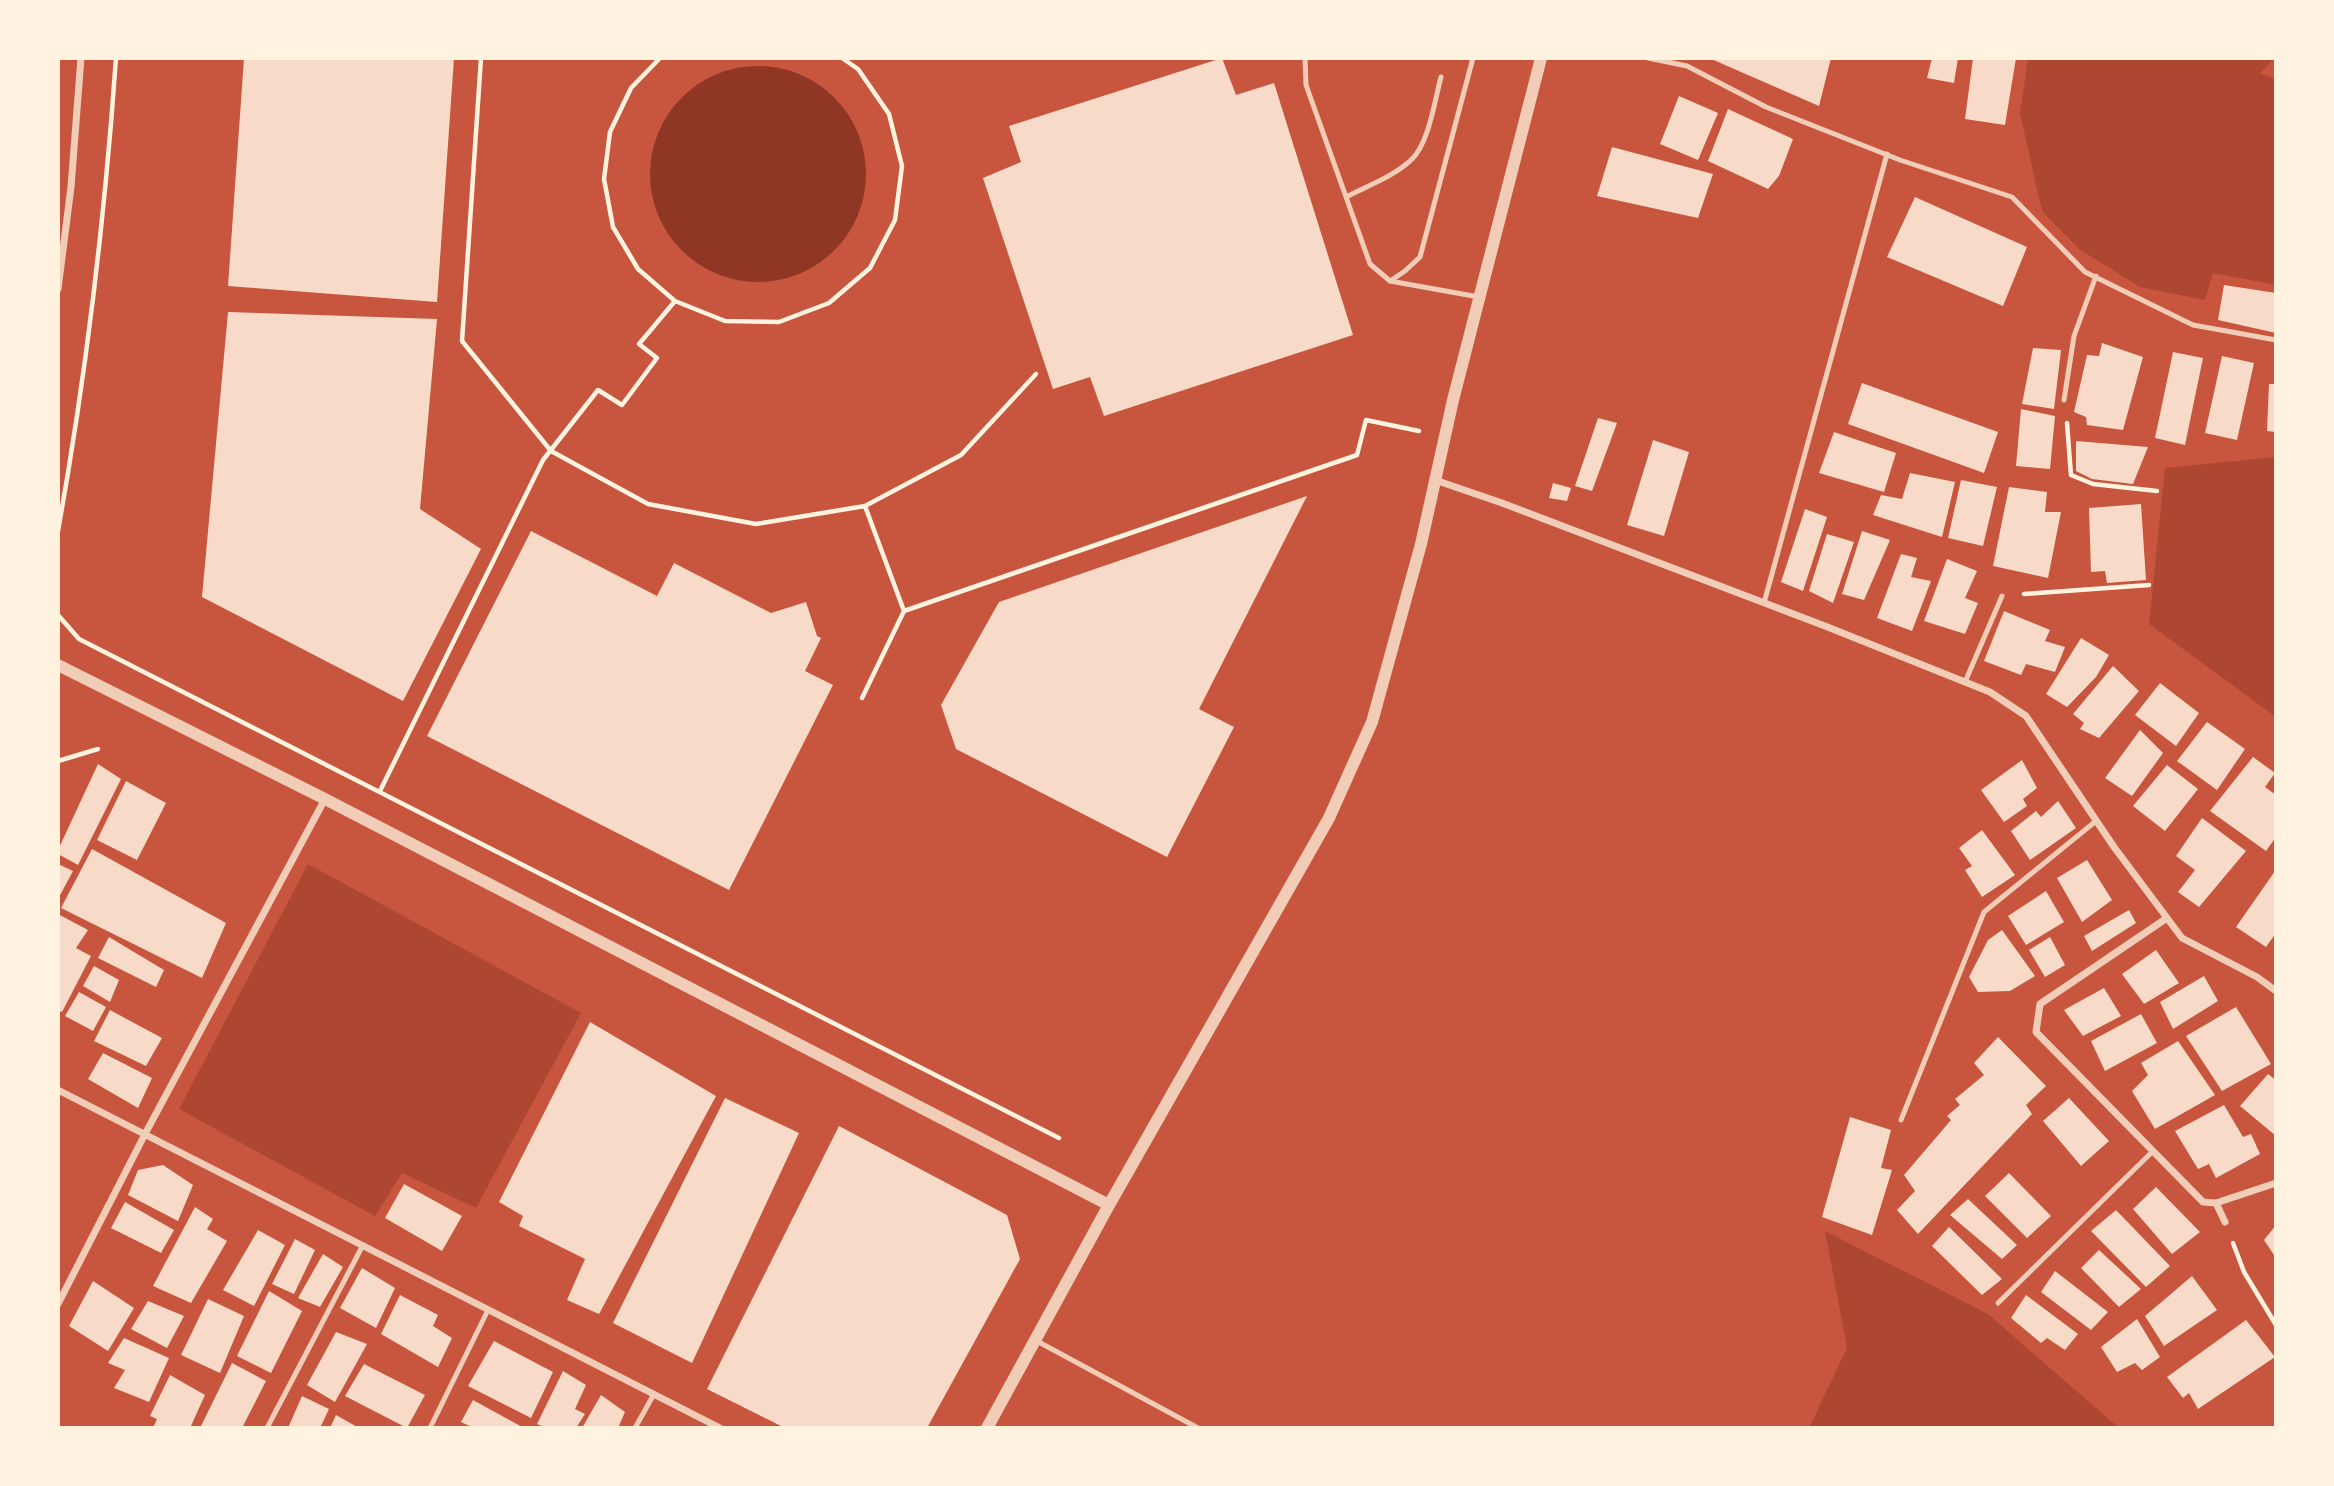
<!DOCTYPE html>
<style>
body{margin:0}
#map{position:relative;width:2334px;height:1486px;overflow:hidden;background:#c8553d;font-family:"Space Grotesk",sans-serif}
canvas{display:block}
.frame{position:absolute;inset:0;border:60px solid #fff3e0;pointer-events:none}
</style>
<div id="map">
<canvas width="2334" height="1486"></canvas>
<div class="frame"></div>
</div>
<script>
const c = document.querySelector('canvas').getContext('2d');
c.lineJoin = 'round';
function fill(path, color) { c.fillStyle = color; c.fill(path, 'evenodd'); }
function stroke(path, color, width, dash) { c.strokeStyle = color; c.lineWidth = width; c.lineCap = dash ? 'butt' : 'round'; c.setLineDash(dash || []); c.stroke(path); }
const green = new Path2D(`
 M2028,58H2275L2260,73L2276,80V285L2213,273L2205,300L2140,287L2079,249L2042,211L2020,113Z
 M2276,457V717L2149,624L2165,468Z
 M308,864L581,1013L476,1208L402,1173L375,1216L179,1109Z
 M1825,1231L1988,1314L2119,1428H1809L1847,1348Z`);
const water = new Path2D(`
 M650 174a108 108 0 1 1 216 0a108 108 0 1 1-216 0Z`);
const building = new Path2D(`
 M244,58H454L437,302L228,286Z
 M1222,58L1236,95L1274,83L1353,335L1104,416L1090,377L1053,389L983,178L1021,162L1009,126Z
 M1709,58H1831L1819,106Z
 M1932,58H1958L1954,83L1927,78Z
 M1973,58H2016L2005,125L1965,119Z
 M1679,96L1718,113L1698,160L1660,144Z
 M1728,109L1793,139L1779,176L1768,189L1708,161Z
 M1612,147L1713,174L1698,218L1597,196Z
 M1915,197L2027,247L2003,306L1887,257Z
 M2224,285L2276,293V333L2218,320Z
 M228,312L437,319L420,509L481,549L403,701L202,597Z
 M2102,343L2143,357L2123,430L2087,425L2086,417L2074,412L2087,355L2099,356Z
 M2033,348L2061,350L2054,409L2022,404Z
 M2173,352L2203,358L2185,445L2155,438Z
 M2222,356L2254,363L2237,440L2205,433Z
 M1862,383L1998,432L1984,473L1848,424Z
 M2269,384H2276V432L2267,431Z
 M2021,409L2055,416L2050,469L2016,466Z
 M1598,418L1617,423L1592,491L1575,486Z
 M1834,432L1896,453L1884,492L1819,473Z
 M1653,440L1689,452L1664,536L1627,525Z
 M2076,441L2148,447L2133,484L2092,479L2076,471Z
 M1910,473L1955,482L1942,537L1873,515L1881,495L1902,499Z
 M1961,480L1997,487L1983,546L1948,538Z
 M1553,483L1571,488L1567,501L1549,498Z
 M2009,487L2047,492L2045,512H2061L2048,578L1993,566Z
 M1307,496L1199,709L1234,727L1167,857L956,749L941,705L999,602Z
 M2141,504L2146,580L2107,583L2105,571L2091,572L2089,508Z
 M1805,509L1827,517L1803,591L1781,582Z
 M531,531L657,596L674,563L771,613L806,602L817,636L821,638L805,671L833,685L729,890L427,736Z
 M1862,531L1890,540L1864,600L1842,594Z
 M1827,534L1854,542L1833,603L1809,591Z
 M1901,554L1917,558L1911,577L1931,581L1912,631L1877,618Z
 M1947,559L1977,571L1965,598L1978,603L1965,634L1924,621Z
 M2004,611L2050,630L2045,641L2065,647L2055,672L2026,664L2021,675L1984,661Z
 M2081,638L2109,655L2096,677L2067,707L2046,694Z
 M2113,666L2139,691L2099,738L2080,729L2084,723L2073,714Z
 M2160,683L2199,713L2176,746L2135,715Z
 M2207,722L2245,749L2217,790L2177,761Z
 M2140,730L2163,753L2132,796L2105,778Z
 M2253,757L2275,773L2265,787L2276,795V837L2266,851L2210,811Z
 M2022,760L2037,788L2023,799L2027,806L2004,822L1981,790Z
 M98,764L121,779L78,865L58,854V850Z
 M2167,765L2198,789L2165,831L2133,806Z
 M126,781L166,803L137,860L97,840Z
 M2058,801L2076,828L2030,860L2011,831L2036,811L2041,817Z
 M2202,818L2246,851L2199,907L2178,892L2195,870L2176,856Z
 M1982,830L2015,875L1982,897L1965,870L1972,866L1959,848Z
 M92,849L226,923L202,978L61,908Z
 M2087,860L2112,900L2082,922L2057,878Z
 M58,864L73,871L58,899Z
 M2275,871L2276,933L2266,947L2236,927Z
 M2046,891L2064,922L2026,945L2008,916Z
 M2129,910L2136,923L2092,951L2084,936Z
 M58,914L88,930L76,948L91,956L62,1012L58,1010Z
 M2002,930L2035,976L2010,991L1978,992L1969,977L1988,940Z
 M109,937L164,970L156,987L98,958Z
 M2050,937L2065,965L2045,977L2029,950Z
 M2156,950L2179,983L2144,1004L2122,974Z
 M94,966L119,980L110,1002L83,986Z
 M2204,976L2218,1001L2173,1029L2160,1002Z
 M2104,988L2121,1016L2083,1036L2064,1010Z
 M79,992L106,1007L93,1031L65,1016Z
 M2236,1007L2271,1064L2222,1091L2186,1036Z
 M110,1010L162,1038L146,1066L94,1041Z
 M2141,1014L2157,1043L2105,1071L2091,1041Z
 M590,1022L716,1096L599,1314L567,1300L585,1259L519,1226L523,1216L499,1202Z
 M1998,1037L2046,1086L2026,1105L2032,1114L1918,1234L1897,1210L1915,1191L1904,1175L1951,1120L1947,1116L1960,1105L1955,1099L1984,1075L1974,1063Z
 M2178,1041L2215,1095L2155,1129L2132,1091L2148,1075L2141,1063Z
 M103,1053L152,1078L138,1108L88,1079Z
 M2268,1074L2276,1080V1136L2240,1106Z
 M725,1098L799,1133L692,1363L613,1323Z
 M2069,1098L2109,1141L2081,1166L2043,1121Z
 M2224,1105L2243,1137L2251,1134L2260,1154L2216,1178L2209,1164L2198,1169L2175,1131Z
 M1850,1117L1891,1130L1881,1168L1892,1170L1872,1235L1822,1217Z
 M839,1126L1007,1215L1020,1259L927,1428H785L707,1389Z
 M163,1165L193,1185L178,1221L128,1195L138,1170Z
 M2009,1173L2051,1216L2027,1238L1985,1196Z
 M404,1184L462,1216L442,1251L385,1218Z
 M2156,1187L2200,1232L2172,1254L2133,1209Z
 M1968,1199L2017,1245L2002,1259L1950,1215Z
 M125,1202L174,1230L161,1253L111,1228Z
 M195,1207L213,1219L207,1229L227,1241L191,1303L153,1286Z
 M2116,1210L2170,1266L2146,1287L2091,1231Z
 M2276,1225V1258L2264,1240Z
 M1949,1227L2002,1279L1982,1295L1932,1246Z
 M258,1230L285,1245L254,1306L223,1290Z
 M295,1239L315,1250L294,1294L272,1284Z
 M2099,1250L2141,1289L2119,1307L2081,1268Z
 M323,1254L343,1267L320,1307L298,1298Z
 M362,1268L395,1288L376,1328L340,1308Z
 M2055,1271L2108,1312L2091,1330L2041,1292Z
 M2192,1276L2217,1310L2164,1346L2145,1316Z
 M93,1281L134,1308L108,1351L69,1326Z
 M269,1291L302,1311L271,1373L237,1356Z
 M400,1295L438,1315L433,1326L452,1338L438,1367L381,1334Z
 M2026,1295L2078,1334L2065,1350L2047,1338L2041,1343L2011,1318Z
 M208,1299L244,1316L220,1373L181,1355Z
 M148,1301L184,1316L167,1348L131,1329Z
 M2137,1319L2160,1357L2142,1370L2135,1363L2117,1372L2101,1347Z
 M2246,1320L2275,1357L2198,1409L2189,1393L2183,1398L2167,1377Z
 M336,1332L367,1344L335,1402L307,1385Z
 M124,1338L169,1358L149,1402L114,1388L125,1370L108,1363Z
 M494,1341L553,1372L531,1418L468,1386Z
 M232,1363L266,1381L242,1428H200Z
 M364,1364L425,1395L407,1428L345,1396Z
 M563,1371L586,1385L575,1409L585,1414L576,1428H547L537,1424Z
 M170,1375L205,1395L190,1428H153L157,1419L150,1416Z
 M601,1395L625,1412L618,1428H582Z
 M302,1396L329,1409L320,1428H288Z
 M473,1400L524,1428H474L461,1422Z
 M336,1415L359,1428H330Z`);
const path = new Path2D(`
 M481,58L462,341L551,451L648,504L756,524L865,506L961,455L1036,374
 M660,58L631,88L610,132L604,179L613,227L638,269L675,301L725,321L779,322L829,303L870,268L895,220L902,166L889,114L858,69L842,58
 M2067,423L2071,475L2093,484L2157,491
 M58,531C86,375 105,216 116,58
 M2024,594L2149,585
 M904,611L1357,455L1366,420L1419,431
 M58,615L79,639L1059,1138
 M862,698L904,611L865,506
 M58,761L98,749
 M380,791L543,460L598,390L622,405L657,358L639,344L675,301
 M2233,1243L2244,1272L2276,1325`);
const service = new Path2D(`
 M1305,58L1306,85L1370,264L1390,281L1479,297
 M1648,58L1687,66L1766,107L1900,160L2012,197L2085,272L2193,325L2276,340
 M1346,197C1367,186 1395,176 1412,159C1429,143 1435,99 1441,77
 M1390,281L1405,271L1420,257L1473,58
 M2064,400L2074,336L2096,276
 M1764,603L1887,154
 M1965,682L2002,596
 M1901,1120L1984,912L2096,821
 M1998,1303L2153,1151
 M1035,1340L1198,1428
 M267,1428L363,1245
 M430,1428L488,1310
 M635,1428L654,1394`);
const minor = new Path2D(`
 M58,289L71,187L81,58
 M1435,480L1502,503L1825,626L1990,692L2026,716L2114,847L2182,938L2257,977L2276,991
 M2167,918L2040,1004L2036,1032L2203,1202L2216,1203L2276,1183
 M58,1090L720,1428
 M2216,1203L2225,1222
 M58,1304L145,1134L325,799`);
const tertiary = new Path2D(`
 M58,665L325,799L1109,1205
 M987,1428L1109,1205L1329,818L1372,722L1421,544L1453,400L1541,58`);
fill(green, '#ae4732');
fill(water, '#8f3625');
fill(building, '#f7dbc8');
stroke(path, '#fff3e0', 4.5);
stroke(service, '#f1ccb7', 5);
stroke(minor, '#f1ccb7', 7);
stroke(tertiary, '#f1ccb7', 12);
</script>
